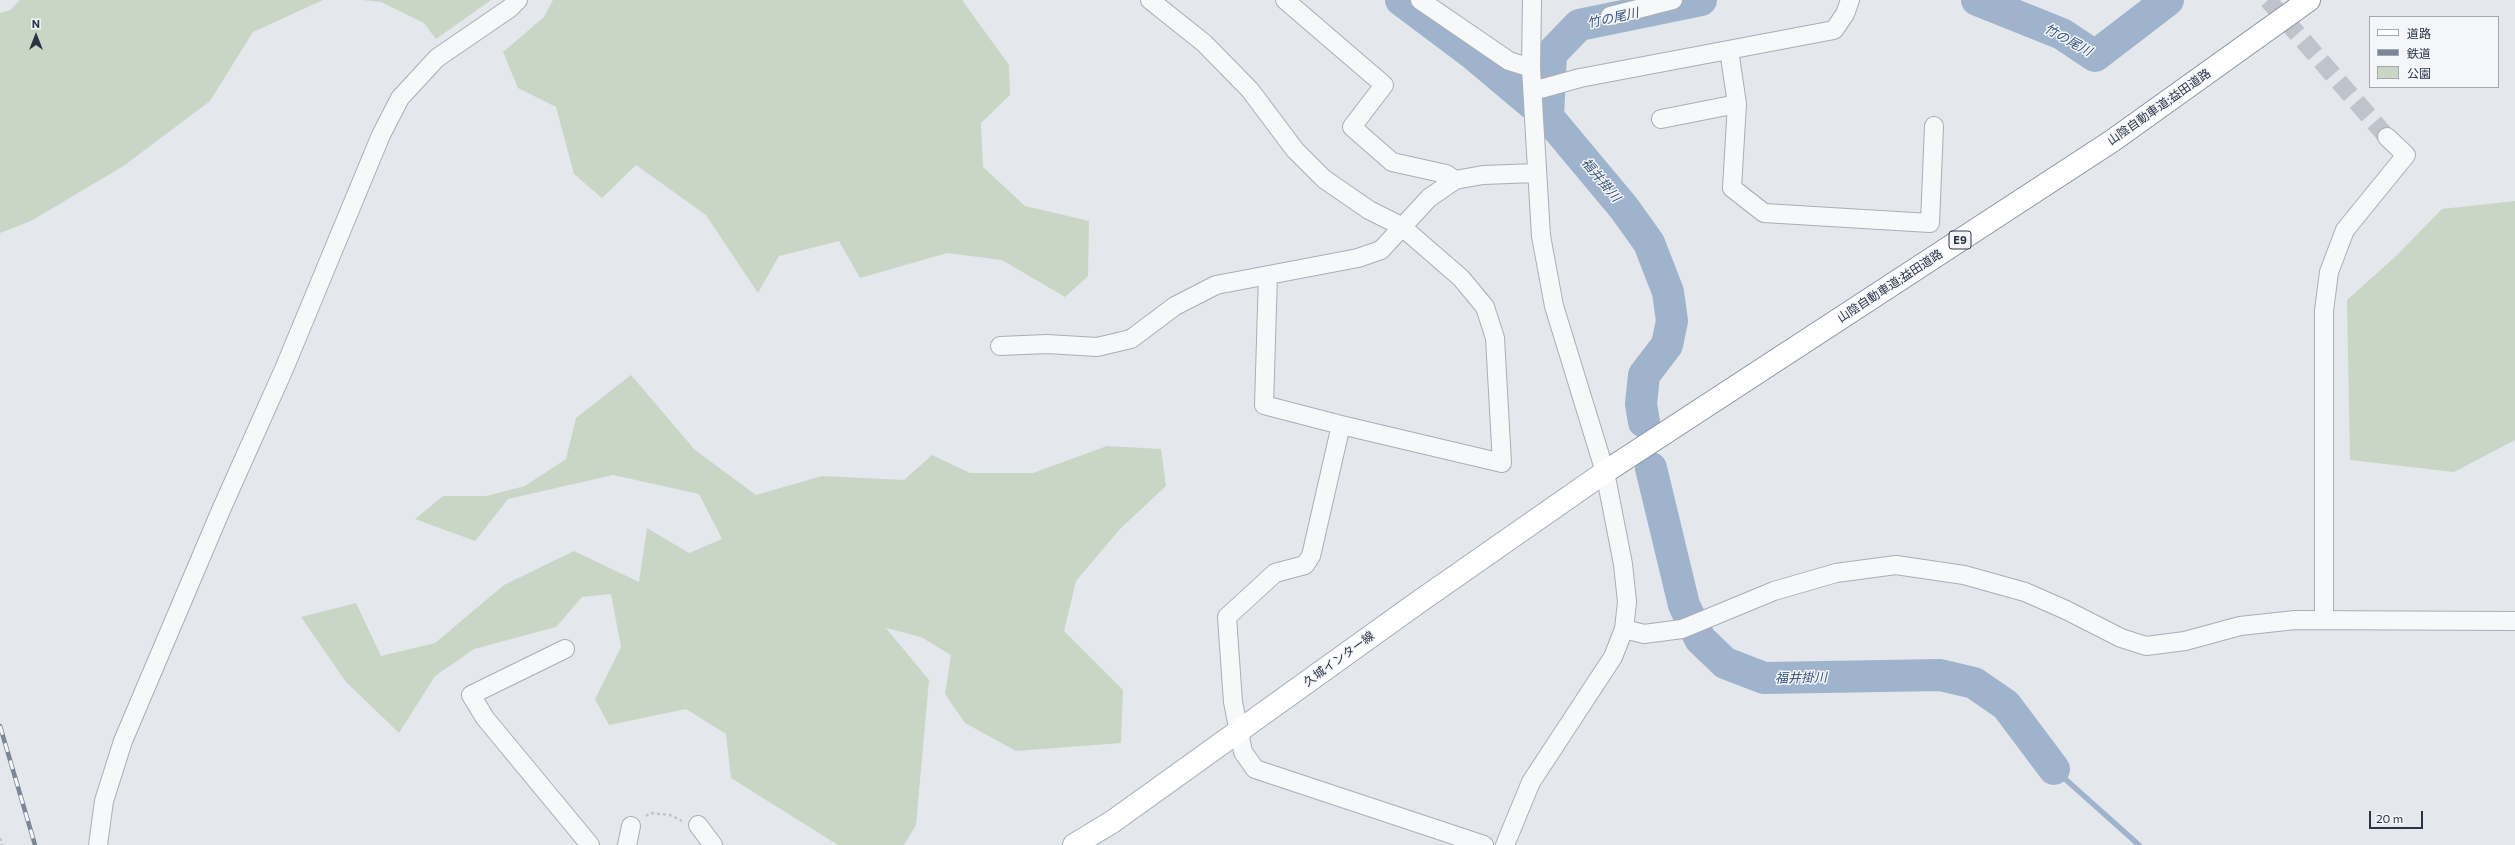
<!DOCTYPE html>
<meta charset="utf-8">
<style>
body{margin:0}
#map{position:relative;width:2515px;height:845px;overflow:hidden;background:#e4e7ec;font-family:Commissioner,"Noto Sans JP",sans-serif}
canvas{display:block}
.legend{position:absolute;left:2369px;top:16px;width:130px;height:72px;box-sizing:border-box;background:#f4f6f9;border:1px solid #a4a8b1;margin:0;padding:5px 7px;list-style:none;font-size:12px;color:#2b3445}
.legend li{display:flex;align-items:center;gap:8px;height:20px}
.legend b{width:20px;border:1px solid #a4a8b1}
.north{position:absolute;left:16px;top:16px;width:40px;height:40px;-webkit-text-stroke:3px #f4f6f9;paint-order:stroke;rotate:0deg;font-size:11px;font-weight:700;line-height:16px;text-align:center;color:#2b3445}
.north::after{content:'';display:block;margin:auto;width:14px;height:18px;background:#2b3445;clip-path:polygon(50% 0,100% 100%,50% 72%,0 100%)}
.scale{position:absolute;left:2369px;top:811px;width:54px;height:18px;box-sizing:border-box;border:2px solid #2b3445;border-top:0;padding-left:5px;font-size:12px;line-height:14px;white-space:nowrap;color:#2b3445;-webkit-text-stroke:3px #f4f6f9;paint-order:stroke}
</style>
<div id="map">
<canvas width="2515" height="845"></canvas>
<ul class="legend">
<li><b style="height:5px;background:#fff"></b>道路</li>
<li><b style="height:5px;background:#7d8696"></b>鉄道</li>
<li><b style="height:11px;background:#c9d6c5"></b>公園</li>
</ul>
<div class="north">N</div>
<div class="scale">20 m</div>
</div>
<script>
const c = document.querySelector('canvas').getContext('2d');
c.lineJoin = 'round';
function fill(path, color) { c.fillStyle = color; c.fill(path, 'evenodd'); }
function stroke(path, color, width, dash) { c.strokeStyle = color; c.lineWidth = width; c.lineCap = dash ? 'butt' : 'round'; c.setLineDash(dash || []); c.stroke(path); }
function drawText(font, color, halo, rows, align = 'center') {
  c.font = font + ' Commissioner,"Noto Sans JP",sans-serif'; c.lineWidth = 3; c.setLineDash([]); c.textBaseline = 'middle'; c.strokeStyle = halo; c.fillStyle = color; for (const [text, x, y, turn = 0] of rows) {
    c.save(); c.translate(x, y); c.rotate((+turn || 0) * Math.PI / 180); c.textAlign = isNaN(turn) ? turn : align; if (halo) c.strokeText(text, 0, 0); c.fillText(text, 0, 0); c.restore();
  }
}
const green = new Path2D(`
 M20,0H323L253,32L210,101L125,165L31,221L0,233V13L10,10Z
 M362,0H491L436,39L424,23L381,2Z
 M553,0H962L1009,65L1010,95L981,123L983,167L1025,206L1089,221L1088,276L1065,297L1002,260L947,253L860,278L839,241L779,256L758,293L706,215L636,165L602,198L574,174L556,107L518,88L503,52L544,17Z
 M2515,201V440L2454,472L2350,460L2347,300L2395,257L2442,209Z
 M631,375L695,450L756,495L822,476L904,480L932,455L970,473H1033L1107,446L1161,449L1166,486L1120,529L1076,581L1064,631L1123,690L1121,743L1016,751L965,723L945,694L951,655L921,637L886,628L929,680L916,825L904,845H838L731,778L726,734L686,709L609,725L595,699L621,647L611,594L582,597L556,627L474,649L435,676L399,733L346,682L301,617L356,603L381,656L435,643L504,585L574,551L639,582L647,528L689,553L722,539L699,494L613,475L508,499L475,541L415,519L443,496H486L525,486L566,459L576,418Z`);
const stream = new Path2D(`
 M2054,769L2139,845`);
const river = new Path2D(`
 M1401,0L1473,54L1548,117L1624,208L1649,243L1668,292L1672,321L1667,345L1644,375L1641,404L1644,422
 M1977,0L2062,34L2095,56L2168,0
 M1548,117L1551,54L1579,25L1701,0
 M1651,468L1684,605L1700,639L1725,663L1764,678L1940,675L1974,683L2006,705L2054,769`);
const minorTunnel = new Path2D(`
 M2268,0L2387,137`);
const path = new Path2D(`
 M646,816L650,813L670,815L682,821
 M0,838L2,845`);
const minor = new Path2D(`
 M1150,0L1204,43L1250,90L1295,150L1324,179L1369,210L1401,226L1461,278L1485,307L1495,338L1502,463L1341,425L1311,556L1305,565L1275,573L1227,617L1233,702L1243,752L1255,769L1484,845
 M1285,0L1384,85L1352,127L1392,162L1446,174L1455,180
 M1420,0L1509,61L1531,68
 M1610,16L1673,0
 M1729,50L1737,104L1732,188L1764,213L1930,223L1934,126
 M1533,91L1580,78L1834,30L1845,14L1850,0
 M1661,119L1737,104
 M1268,275L1264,405L1341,425
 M1000,346L1047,344L1097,347L1131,339L1175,306L1216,285L1358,258L1381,250L1429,198L1455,180L1483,175L1536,173
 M2324,620V311L2329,272L2345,230L2406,155L2387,137
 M1624,629L1644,634L1682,629L1774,591L1836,573L1896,565L1964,575L2025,592L2066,610L2121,638L2146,646L2185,641L2240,626L2295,620L2515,621
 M565,649L471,695L485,718L590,845
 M698,825L713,845
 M98,845L104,801L123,741L221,510L284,369L381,135L400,98L437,58L510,8L518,0
 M627,845L631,826
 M1505,845L1531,782L1613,657L1624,629L1627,602L1623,564L1605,472L1554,306L1541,236L1531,68L1532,0`);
const major = new Path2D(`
 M1074,845L1112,822L1420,601L1605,472`);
const highway = new Path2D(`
 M1605,472L2112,141L2309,0`);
const rail = new Path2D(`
 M0,726L35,845`);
const shields = [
 [1960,240,22]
];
const shieldNames = [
 ["E9",1960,240]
];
const streetNames = [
 ["山陰自動車道;益田道路",2159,107,-35],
 ["山陰自動車道;益田道路",1890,286,-33],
 ["久城インター線",1339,659,-36]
];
const waterNames = [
 ["竹の尾川",1613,18,-12],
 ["竹の尾川",2068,40,29],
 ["福井掛川",1601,180,50],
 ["福井掛川",1801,678,-1]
];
fill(green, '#c9d6c5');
stroke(stream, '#9fb4cc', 5.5);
stroke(river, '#9fb4cc', 32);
stroke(minorTunnel, '#bfc3cb', 18, [18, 9]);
stroke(minor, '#a9aeb7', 20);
stroke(major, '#a3abb8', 24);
stroke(highway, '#8b94a3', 24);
stroke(path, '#c2c5cb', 2.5, [3, 3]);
stroke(minor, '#f7f8fa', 18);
stroke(major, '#fff', 22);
stroke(highway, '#fff', 22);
stroke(rail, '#7d8696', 4.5);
stroke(rail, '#f4f6f9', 3, [9]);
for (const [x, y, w] of shields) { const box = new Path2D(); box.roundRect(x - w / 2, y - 9, w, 18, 3); c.fillStyle = '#f4f6f9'; c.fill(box); stroke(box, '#2b3445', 1); }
drawText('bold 11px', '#2b3445', null, shieldNames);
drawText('12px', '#2b3445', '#f4f6f9', streetNames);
drawText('italic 13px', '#34527a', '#f4f6f9', waterNames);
</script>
